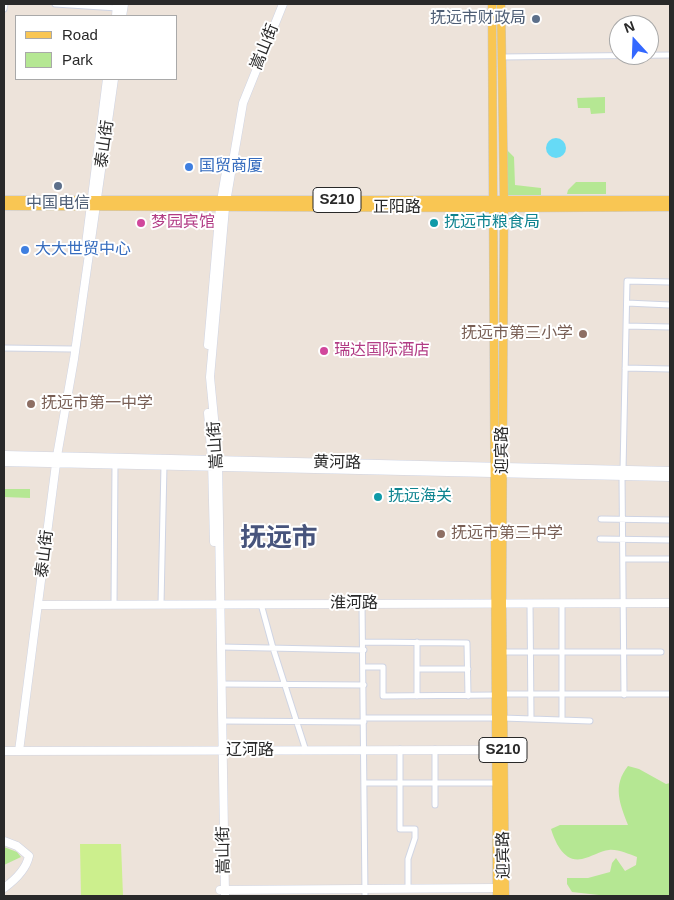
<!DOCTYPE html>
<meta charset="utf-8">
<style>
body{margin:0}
#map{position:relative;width:674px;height:900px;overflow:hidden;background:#ede3da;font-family:Arial,sans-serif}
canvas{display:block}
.frame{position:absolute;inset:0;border:5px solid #292929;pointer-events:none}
.legend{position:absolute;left:15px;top:15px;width:162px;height:65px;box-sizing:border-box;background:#fff;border:1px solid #a9a9a9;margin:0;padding:6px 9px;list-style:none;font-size:15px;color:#292929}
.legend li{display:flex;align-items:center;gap:10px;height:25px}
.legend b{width:25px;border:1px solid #a9a9a9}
.north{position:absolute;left:609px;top:15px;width:50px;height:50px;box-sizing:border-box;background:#fff;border:1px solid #a9a9a9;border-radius:50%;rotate:340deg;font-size:14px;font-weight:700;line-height:20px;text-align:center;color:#292929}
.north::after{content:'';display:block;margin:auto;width:18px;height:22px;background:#3468ff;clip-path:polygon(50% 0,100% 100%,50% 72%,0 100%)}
</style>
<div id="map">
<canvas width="674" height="900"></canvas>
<div class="frame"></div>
<ul class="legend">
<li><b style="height:6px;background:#f9c653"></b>Road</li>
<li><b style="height:14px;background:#b5e793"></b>Park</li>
</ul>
<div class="north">N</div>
</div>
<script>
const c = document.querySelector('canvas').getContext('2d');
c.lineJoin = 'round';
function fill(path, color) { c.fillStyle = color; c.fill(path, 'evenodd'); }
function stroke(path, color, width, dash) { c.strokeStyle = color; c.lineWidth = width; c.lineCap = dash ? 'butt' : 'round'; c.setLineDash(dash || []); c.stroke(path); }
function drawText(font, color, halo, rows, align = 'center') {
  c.font = font + ' Arial,"Noto Sans SC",sans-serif'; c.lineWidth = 4; c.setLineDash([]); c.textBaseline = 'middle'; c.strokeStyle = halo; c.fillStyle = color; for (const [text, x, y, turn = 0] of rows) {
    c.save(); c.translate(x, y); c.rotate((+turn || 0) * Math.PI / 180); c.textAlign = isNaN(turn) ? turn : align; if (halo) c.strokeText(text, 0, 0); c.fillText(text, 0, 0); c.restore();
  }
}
const green = new Path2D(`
 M605,97V113L591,114L590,108H578L577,98Z
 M507,150L514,157L515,185L541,188V195H507Z
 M576,182H606V194H567L568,190Z
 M4,489H30V498L4,497Z
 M628,766L639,769L666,784L670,783V896H608L572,892L567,884V878H588L610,872L612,863L616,858L625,871L636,865L637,857C628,854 618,849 609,850C600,851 591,857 582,859C564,863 555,842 551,829L560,825H628C620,804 612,786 628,766Z
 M4,847L17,852L21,857L4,865Z`);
const pitch = new Path2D(`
 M80,844H121L123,896H81Z`);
const water = new Path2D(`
 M546 148a10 10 0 1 1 20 0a10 10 0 1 1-20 0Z`);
const street = new Path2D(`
 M55,4L117,8
 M4,9L5,4
 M501,57L670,55
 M627,303L670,305
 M626,326L670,327
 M4,348L72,349
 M625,368L670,369
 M623,470L627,281L670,282
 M622,476L624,695
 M601,519L670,520
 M600,539L670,540
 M623,559H670
 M530,603L531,719
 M562,603V720
 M161,604L164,465
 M261,604L273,648L306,751
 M362,604L365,896
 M114,605L115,464
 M364,642L467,643L468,696
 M417,642V696
 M221,647L364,650
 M503,652H661
 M364,667H383V696L496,695
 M417,669H468
 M222,684L364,685
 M503,694H670
 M364,718H496
 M503,718L590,721
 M222,721L364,722
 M400,749V829H415V838L408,859V888
 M365,783H496
 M435,805V749`);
const secondary = new Path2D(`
 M116,16L117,4
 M122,16L124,4
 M85,252L107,79
 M208,345L220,207L226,172
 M208,413L212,460L214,542
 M4,455L670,471
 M4,462L670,477
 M39,605L670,603
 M4,751L496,750
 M19,751L57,456L74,359L114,79
 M4,841L17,846L29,856C26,870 15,880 4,888
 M220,890L497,888
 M225,896L218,460L210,377L225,208L243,103L283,4`);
const primary = new Path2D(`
 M492,4L497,896
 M501,4L504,200L502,603L505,896
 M4,200H670
 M4,206L504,208L670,207`);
const markers = [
 [536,19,5,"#5c6f8a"],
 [189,167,5,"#3f7fe0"],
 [58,186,5,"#5c6f8a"],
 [141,223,5,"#d1479c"],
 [434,223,5,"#0f9aa8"],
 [25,250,5,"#3f7fe0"],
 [583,334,5,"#8d6e63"],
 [324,351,5,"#d1479c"],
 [31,404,5,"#8d6e63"],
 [378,497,5,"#0f9aa8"],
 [441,534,5,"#8d6e63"]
];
const shields = [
 [337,200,48],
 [503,750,48]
];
const shieldNames = [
 ["S210",337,200],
 ["S210",503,750]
];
const serviceNames = [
 ["抚远市财政局",526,19],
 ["中国电信",58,204,"center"]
];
const streetNames = [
 ["嵩山街",265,47,-68],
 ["泰山街",105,144,-82],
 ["正阳路",397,208],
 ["嵩山街",216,445,-94],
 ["迎宾路",503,450,-90],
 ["黄河路",337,463,1],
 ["泰山街",45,554,-83],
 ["淮河路",354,604],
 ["辽河路",250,751],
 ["嵩山街",224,850,-91],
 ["迎宾路",504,855,-91]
];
const shopNames = [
 ["国贸商厦",199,167],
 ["大大世贸中心",35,250]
];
const hotelNames = [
 ["梦园宾馆",151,223],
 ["瑞达国际酒店",334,351]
];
const cultureNames = [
 ["抚远市粮食局",444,223],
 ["抚远海关",388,497]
];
const educationNames = [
 ["抚远市第三小学",573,334,"right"],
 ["抚远市第一中学",41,404],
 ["抚远市第三中学",451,534]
];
const townNames = [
 ["抚远市",279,539]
];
fill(green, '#b5e793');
fill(pitch, '#ccef8d');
fill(water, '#66daf6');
stroke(street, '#cfd4e3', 7);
stroke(secondary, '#cfd4e3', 9);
stroke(primary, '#c7c7c7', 9);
stroke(street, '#fff', 5);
stroke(secondary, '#fff', 8);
stroke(primary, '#f9c653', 8);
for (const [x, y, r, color] of markers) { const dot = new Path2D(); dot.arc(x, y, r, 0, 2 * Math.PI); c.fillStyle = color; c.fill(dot); stroke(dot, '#fff', 2); }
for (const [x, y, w] of shields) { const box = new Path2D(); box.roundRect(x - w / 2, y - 12.5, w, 25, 4); c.fillStyle = '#fff'; c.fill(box); stroke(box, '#292929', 1); }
drawText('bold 15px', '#292929', null, shieldNames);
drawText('16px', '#4e5e75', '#fff', serviceNames, 'right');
drawText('16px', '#292929', '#fff', streetNames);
drawText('16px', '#366cbe', '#fff', shopNames, 'left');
drawText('16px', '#b23c85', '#fff', hotelNames, 'left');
drawText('16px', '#0d838f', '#fff', cultureNames, 'left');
drawText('16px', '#785e54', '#fff', educationNames, 'left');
drawText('bold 26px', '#47547c', '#fff', townNames);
</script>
